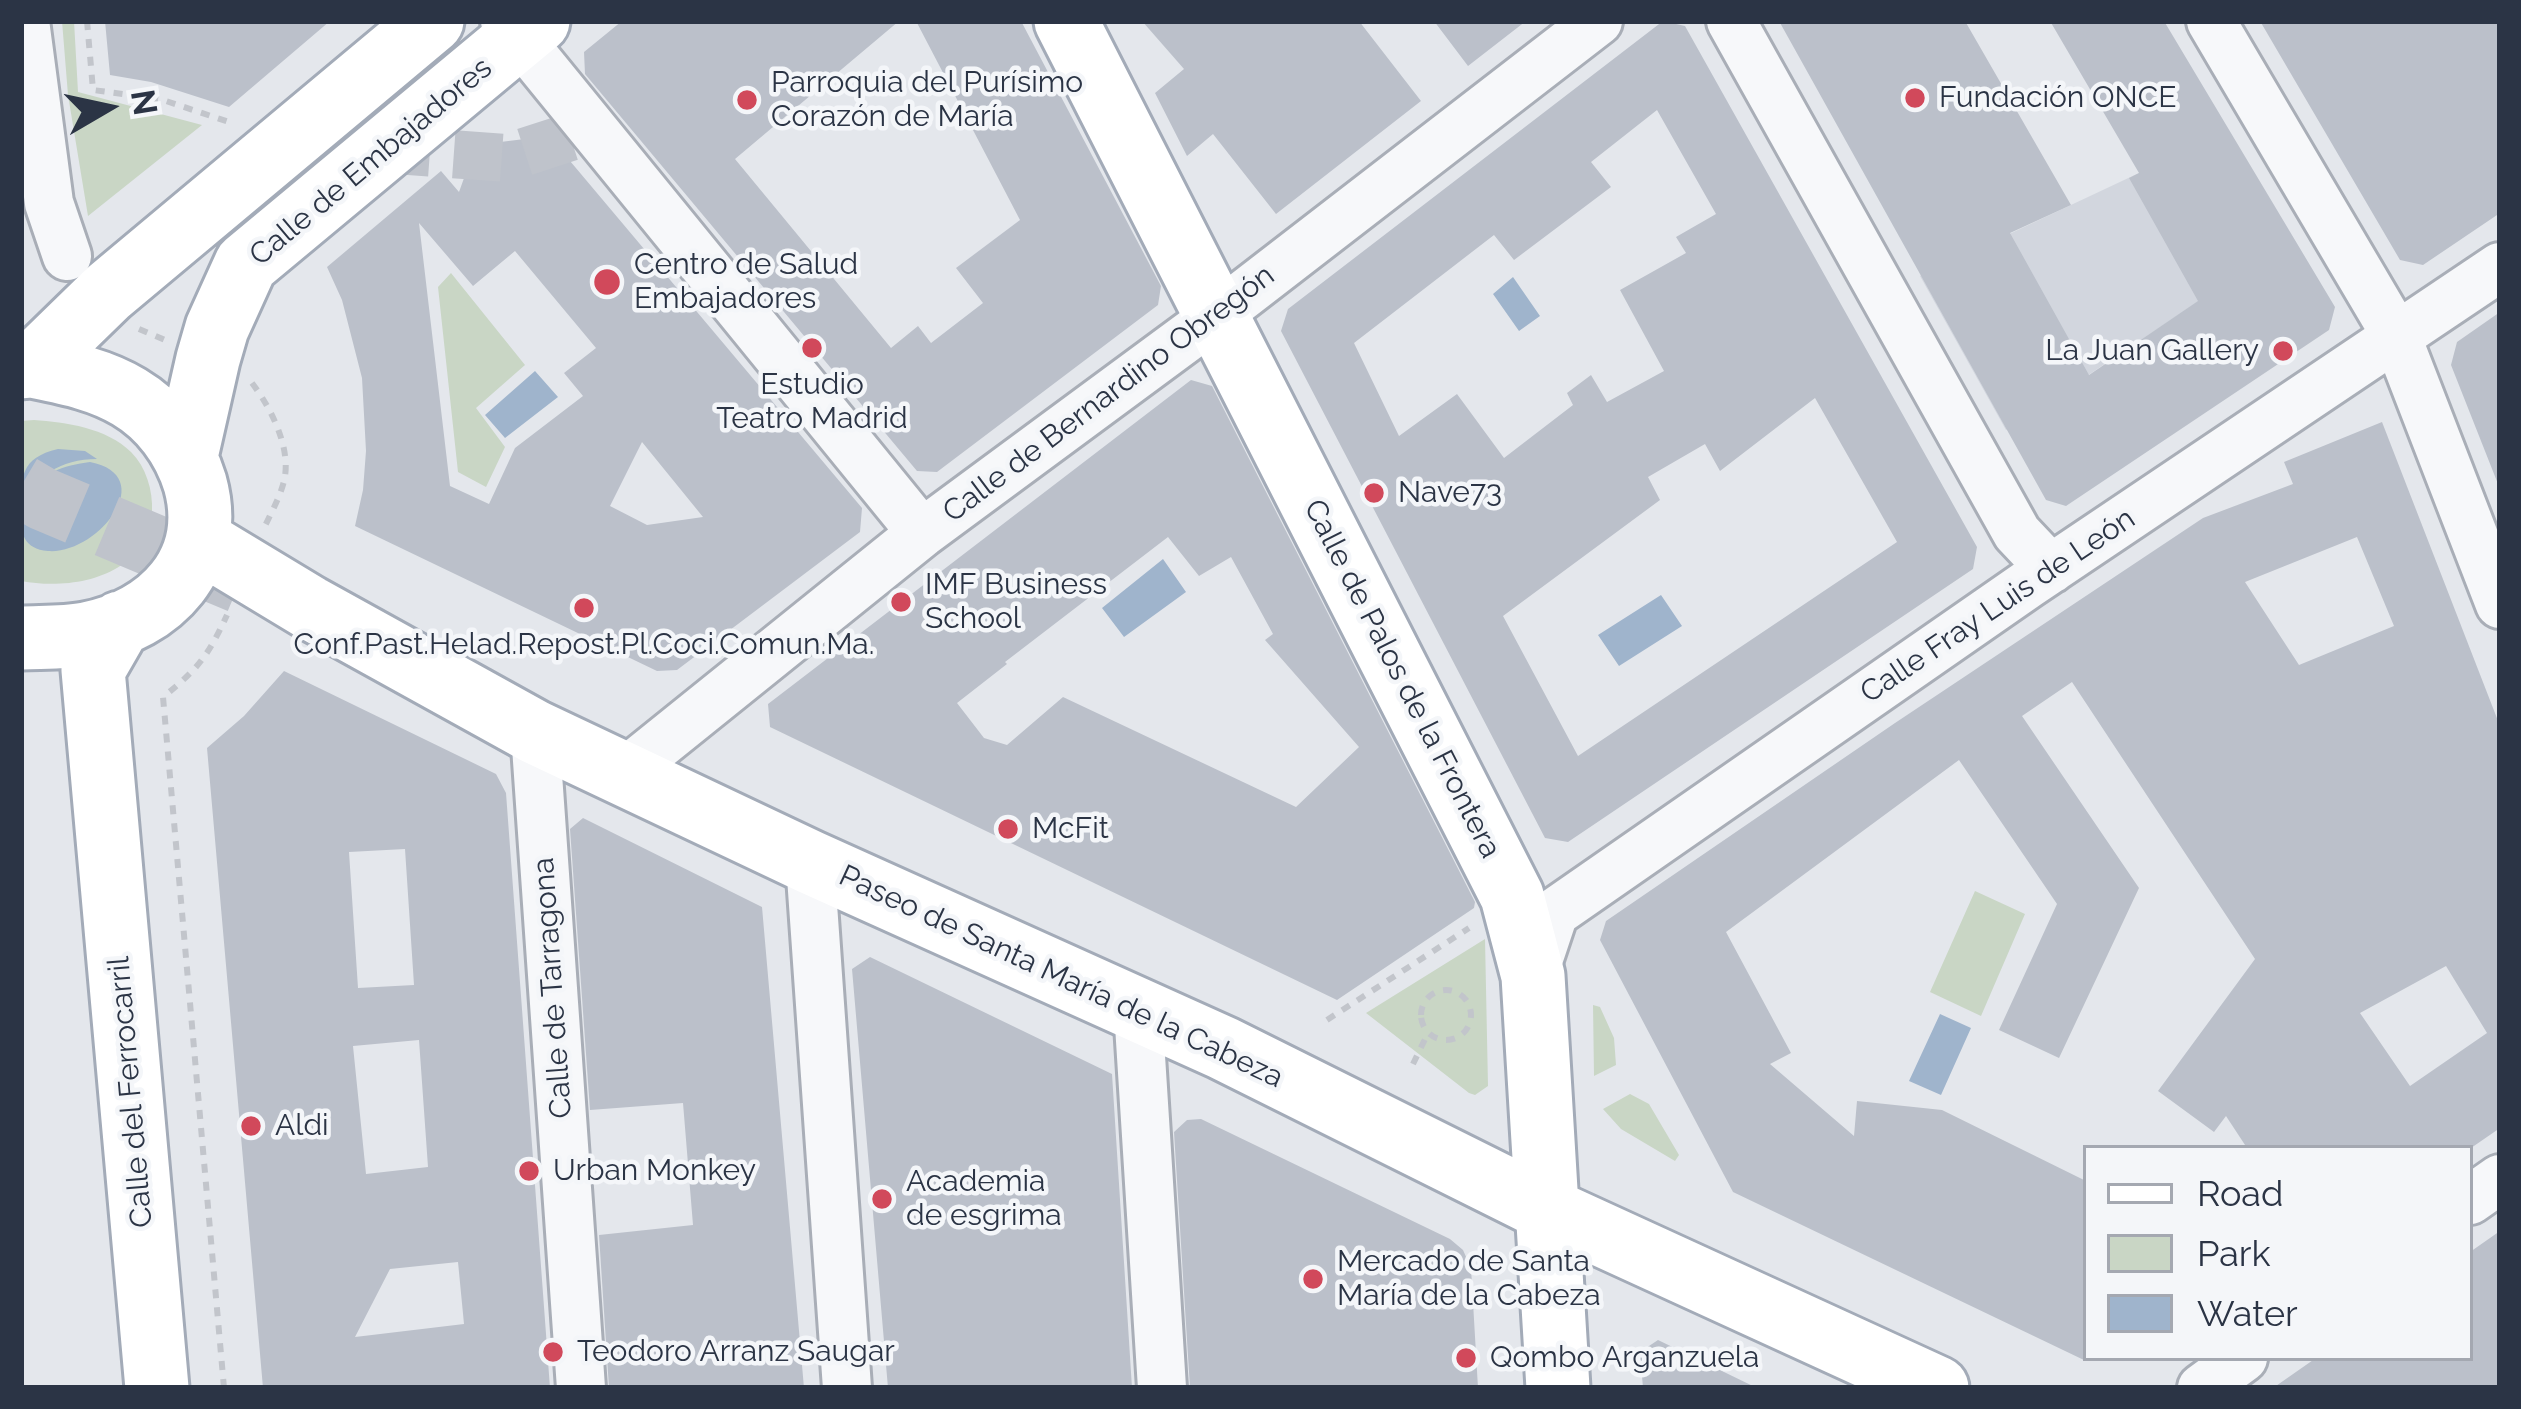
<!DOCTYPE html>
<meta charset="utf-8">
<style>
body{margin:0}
#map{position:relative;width:2521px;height:1409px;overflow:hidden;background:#e4e7ec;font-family:Raleway,sans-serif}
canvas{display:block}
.frame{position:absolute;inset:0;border:24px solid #2b3445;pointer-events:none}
.legend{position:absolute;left:2083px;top:1145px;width:390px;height:216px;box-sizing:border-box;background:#f4f6f9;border:3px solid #a4a8b1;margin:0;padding:15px 21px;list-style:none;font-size:36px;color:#2b3445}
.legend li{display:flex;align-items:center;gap:24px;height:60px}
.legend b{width:60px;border:3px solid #a4a8b1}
.north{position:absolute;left:48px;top:48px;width:120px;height:120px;-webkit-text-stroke:9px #f4f6f9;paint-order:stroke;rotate:81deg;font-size:33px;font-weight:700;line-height:48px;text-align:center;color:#2b3445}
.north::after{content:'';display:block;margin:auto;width:42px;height:54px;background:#2b3445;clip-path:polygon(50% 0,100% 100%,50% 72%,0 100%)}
</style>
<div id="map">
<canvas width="2521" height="1409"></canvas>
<div class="frame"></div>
<ul class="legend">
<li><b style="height:15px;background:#fff"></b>Road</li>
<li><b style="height:33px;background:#c9d6c5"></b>Park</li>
<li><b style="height:33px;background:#9fb4cc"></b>Water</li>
</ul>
<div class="north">N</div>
</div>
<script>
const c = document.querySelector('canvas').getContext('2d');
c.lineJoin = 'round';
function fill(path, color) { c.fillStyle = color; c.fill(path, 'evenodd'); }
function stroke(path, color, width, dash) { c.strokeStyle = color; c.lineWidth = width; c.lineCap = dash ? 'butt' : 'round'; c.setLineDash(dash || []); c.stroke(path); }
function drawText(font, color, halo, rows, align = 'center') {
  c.font = font + ' Raleway,sans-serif'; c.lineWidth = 9; c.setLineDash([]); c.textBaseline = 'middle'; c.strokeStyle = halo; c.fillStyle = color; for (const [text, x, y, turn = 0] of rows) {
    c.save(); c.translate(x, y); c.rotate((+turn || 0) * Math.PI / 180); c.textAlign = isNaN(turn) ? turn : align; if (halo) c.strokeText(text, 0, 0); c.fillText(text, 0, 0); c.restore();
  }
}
const built = new Path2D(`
 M2139,173L2292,239L2006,430L1920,276Z`);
const green = new Path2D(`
 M62,21H74L78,92L202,125L88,216L68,95Z
 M451,273L525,365L476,408L505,447L486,487L458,472L438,287Z
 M34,420C65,422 107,428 131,452C146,467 153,490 152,512C147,576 74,591 21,581V421Z
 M1975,891L2025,914L1981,1016L1930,992Z
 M1485,939L1488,1086L1475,1095L1469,1093L1366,1013Z
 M1593,1005L1600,1007L1614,1038L1616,1065L1594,1076Z
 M1630,1094L1649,1104L1679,1155L1675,1161L1621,1129L1603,1109Z`);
const water = new Path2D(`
 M1513,277L1540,316L1519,331L1493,294Z
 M535,371L558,397L505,438L485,415Z
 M58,449L85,451L97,459C61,459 33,476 21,511C21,477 20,458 58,449Z
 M90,462C161,476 97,555 48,551C1,547 28,488 53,472C64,466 77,464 90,462Z
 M1163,559L1186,592L1124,637L1102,608Z
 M1661,595L1682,626L1619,666L1598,635Z
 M1940,1014L1971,1028L1941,1095L1909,1081Z`);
const building = new Path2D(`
 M105,21H330L229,107L151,82L110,75Z
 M622,21H899L735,159L891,348L918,326L931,343L983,303L956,268L1020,220L916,21H1021L1161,286L1158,305L937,472L917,471L585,74L584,52Z
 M1142,21H1359L1421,101L1276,214L1213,134L1187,156L1155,93L1184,69Z
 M1434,21H1526L1468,66Z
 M1663,21L1685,26L1977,547L1973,569L1568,842L1545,838L1281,331L1288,309ZM1657,110L1716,214L1676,237L1686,253L1620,290L1664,371L1607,402L1591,375L1567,393L1573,405L1504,458L1457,394L1399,436L1354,343L1494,235L1514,260L1611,187L1591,162ZM1815,398L1897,542L1578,756L1503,616L1660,500L1648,477L1705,444L1720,471Z
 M1779,21H1965L2071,205L2010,233L2089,375L2198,301L2129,178L2139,173L2050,21H2164L2335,307L2329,330L2066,506L2046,500Z
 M2260,21H2500V213L2423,265L2400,260Z
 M549,136L862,508L860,532L677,670L657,671L355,526L363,490L366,451L362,378L342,300L327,267L441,171L459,192L476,145ZM419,223L473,286L515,251L596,348L564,373L583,396L515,448L489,504L450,486ZM642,442L703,517L647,525L610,506Z
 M2500,312V484H2498L2451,365L2457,342Z
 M1191,380L1212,386L1475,902L1474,908L1337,1000L770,727L768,704ZM1168,537L1199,576L1231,557L1273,634L1265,640L1359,747L1296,807L1063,697L1007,745L984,738L957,703L1007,664L1005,662Z
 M2382,422L2500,726V1128L2471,1148H2247L2226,1116L2214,1132L2158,1091L2255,959L2072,682L2022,716L2139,888L2059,1058L1999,1030L2057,904L1959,760L1726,932L1791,1053L1770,1064L1854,1136L1857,1101L1942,1110L2086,1181V1361L1733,1192L1600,940L1606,921L1895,723L2203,518L2293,484L2284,462ZM2357,537L2394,626L2299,665L2245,582ZM2446,966L2487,1033L2410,1086L2360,1013Z
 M284,671L496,774L506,793L550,1388H263L207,748L244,716ZM405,849L414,985L358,988L349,852ZM419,1040L428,1167L366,1174L353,1046ZM458,1262L464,1324L355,1337L390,1269Z
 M583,818L762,907L804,1388H609L599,1235L693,1225L683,1103L590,1110L570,829Z
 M870,957L1112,1074L1132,1388H888L852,969Z
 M1201,1119L1450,1239L1463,1250L1471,1268L1478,1388H1190L1174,1132L1187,1120Z
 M2500,1231V1388H2273L2316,1358H2470V1252Z
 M1658,1340L1757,1388H1643L1640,1352Z`);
const minorTunnel = new Path2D(`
 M382,149L506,158L592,130`);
const majorTunnel = new Path2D(`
 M21,486L43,499L240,582`);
const path = new Path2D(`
 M87,21L93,90L160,99L232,123
 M139,329L165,340
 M252,383C271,408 292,449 284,481C280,497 272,511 265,526
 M1421 1015a25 25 0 1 1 50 0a25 25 0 1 1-50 0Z
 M1327,1020L1469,928
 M1413,1064L1428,1033
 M224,1388L163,697C198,669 208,656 227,615`);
const minor = new Path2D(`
 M25,21L49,203L67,256
 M505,21L922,533
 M1731,21L2017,533L2051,569
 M2211,21L2396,335L2500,604
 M535,732L581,1388
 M624,773L922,533L1216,316L1598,21
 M810,862L847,1388
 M1533,976L1554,913L2028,584L2500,267
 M1138,1009L1162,1388
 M2470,1200L2500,1179
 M2202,1388L2243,1358`);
const major = new Path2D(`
 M1066,21L1512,896L1533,976L1558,1388
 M32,366L108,292L432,21
 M21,367L32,366C66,373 99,379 129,397C161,416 184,447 195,483C217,562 161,620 86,634C65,638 43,637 21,638
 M186,456L208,359L217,328L246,264L538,21
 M198,540L309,607L535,732L810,862L1223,1048L1546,1209L1937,1388
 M120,623L93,670L157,1388`);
const markers = [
 [1915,98,12,"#d1495b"],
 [747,100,12,"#d1495b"],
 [607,282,15,"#d1495b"],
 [812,348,12,"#d1495b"],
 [2283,351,12,"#d1495b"],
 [1374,493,12,"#d1495b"],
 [901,602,12,"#d1495b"],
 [584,608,12,"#d1495b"],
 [1008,829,12,"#d1495b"],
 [251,1126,12,"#d1495b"],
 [529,1171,12,"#d1495b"],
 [882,1199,12,"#d1495b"],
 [1313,1279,12,"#d1495b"],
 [553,1352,12,"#d1495b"],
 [1466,1358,12,"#d1495b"]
];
const poiNames = [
 ["Parroquia del Purísimo",771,83],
 ["Corazón de María",771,117],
 ["Fundación ONCE",1939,98],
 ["Centro de Salud",634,265],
 ["Embajadores",634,299],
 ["La Juan Gallery",2259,351,"right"],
 ["Estudio",812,385,"center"],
 ["Teatro Madrid",812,419,"center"],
 ["Nave73",1398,493],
 ["IMF Business",925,585],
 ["School",925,619],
 ["Conf.Past.Helad.Repost.Pl.Coci.Comun.Ma.",584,645,"center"],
 ["McFit",1032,829],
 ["Aldi",275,1126],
 ["Urban Monkey",553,1171],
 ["Academia",906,1182],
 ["de esgrima",906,1216],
 ["Mercado de Santa",1337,1262],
 ["María de la Cabeza",1337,1296],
 ["Teodoro Arranz Saugar",577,1352],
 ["Qombo Arganzuela",1490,1358]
];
const streetNames = [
 ["Calle de Embajadores",371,162,-40],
 ["Calle de Bernardino Obregón",1109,394,-37],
 ["Calle Fray Luis de León",1998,606,-34],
 ["Calle de Palos de la Frontera",1402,679,63],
 ["Paseo de Santa María de la Cabeza",1061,977,25],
 ["Calle de Tarragona",553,988,-94],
 ["Calle del Ferrocarril",131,1092,-95]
];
fill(built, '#d2d6de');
fill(green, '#c9d6c5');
fill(water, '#9fb4cc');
fill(building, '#bbc0ca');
stroke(minorTunnel, '#bfc3cb', 48, [48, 24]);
stroke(majorTunnel, '#bfc3cb', 63, [63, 32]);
stroke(minor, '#a9aeb7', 54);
stroke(major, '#a3abb8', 69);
stroke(path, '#c2c5cb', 6, [9, 9]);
stroke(minor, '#f7f8fa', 48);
stroke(major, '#fff', 63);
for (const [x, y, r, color] of markers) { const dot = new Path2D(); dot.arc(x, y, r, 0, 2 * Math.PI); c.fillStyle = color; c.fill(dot); stroke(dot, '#f4f6f9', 4.5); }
drawText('30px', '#2b3445', '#f4f6f9', poiNames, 'left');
drawText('30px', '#2b3445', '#f4f6f9', streetNames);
</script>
